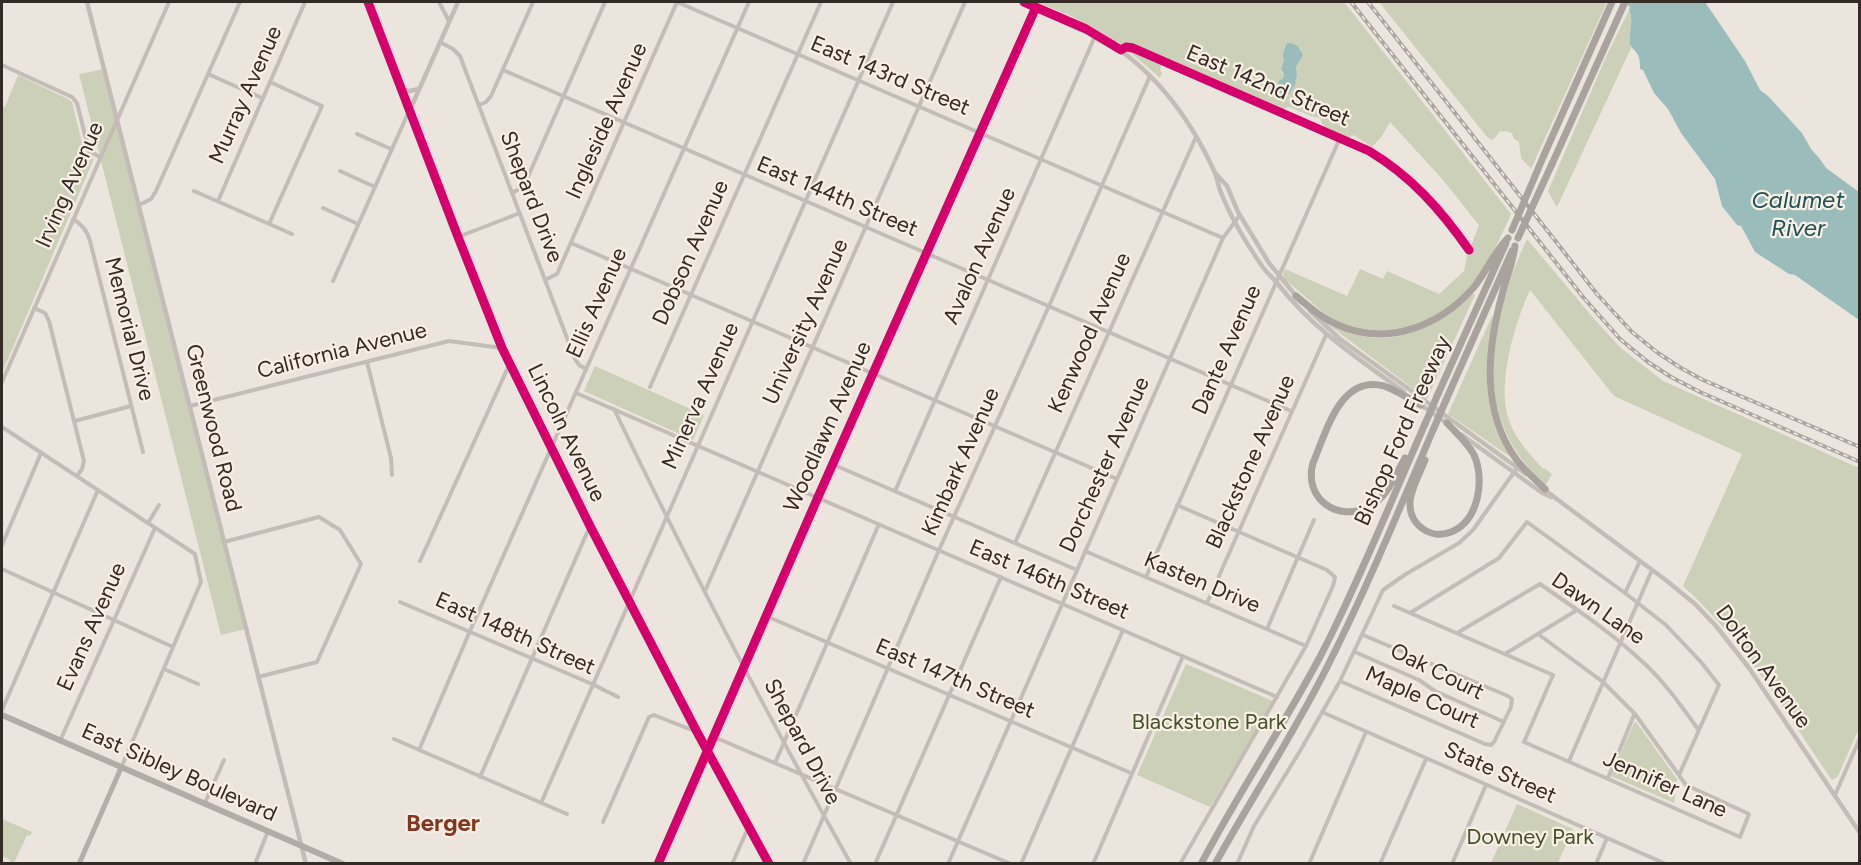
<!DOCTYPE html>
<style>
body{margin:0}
#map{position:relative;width:1861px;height:865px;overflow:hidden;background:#ebe5de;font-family:Figtree,sans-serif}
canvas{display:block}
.frame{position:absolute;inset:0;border:3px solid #342a26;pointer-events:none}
</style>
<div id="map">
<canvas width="1861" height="865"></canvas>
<div class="frame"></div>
</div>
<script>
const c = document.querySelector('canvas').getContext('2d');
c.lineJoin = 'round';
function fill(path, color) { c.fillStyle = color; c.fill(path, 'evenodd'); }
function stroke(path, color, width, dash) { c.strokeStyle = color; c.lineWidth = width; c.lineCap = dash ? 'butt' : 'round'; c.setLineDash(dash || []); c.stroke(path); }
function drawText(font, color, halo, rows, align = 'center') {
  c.font = font + ' Figtree,sans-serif'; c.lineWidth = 4.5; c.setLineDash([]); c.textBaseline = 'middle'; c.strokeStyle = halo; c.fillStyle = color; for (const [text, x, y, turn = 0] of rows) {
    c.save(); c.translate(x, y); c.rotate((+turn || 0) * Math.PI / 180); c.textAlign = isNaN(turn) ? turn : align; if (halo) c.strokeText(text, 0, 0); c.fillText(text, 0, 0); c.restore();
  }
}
const green = new Path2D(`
 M1037,2H1344L1511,214C1501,236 1491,260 1476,279C1445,319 1394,345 1343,324C1320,314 1305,294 1285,280L1283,274L1285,269L1347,296L1360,269L1383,279L1387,271L1439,294L1464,271L1467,256L1479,225L1443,180L1390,122L1382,136L1372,147L1353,135L1349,138C1338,134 1323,131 1320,118C1308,117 1298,109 1287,107L1283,110L1131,45H1122L1073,17ZM1295,45L1301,49L1303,55L1296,67L1297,75L1280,80L1283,78L1284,75L1281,72L1284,61L1283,57L1284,46Z
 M1379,2H1607L1531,169L1521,158L1519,142L1514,139C1512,130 1508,132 1500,131L1493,140L1488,138Z
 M1629,10C1634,19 1630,36 1631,48L1557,207L1548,191L1606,57Z
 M1131,50L1162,63L1160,70L1162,73L1160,78L1130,52Z
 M104,69L246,629L221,635L79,74Z
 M18,75L68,99L72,102L84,151L87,155L93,159V161L2,373V105L5,107Z
 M1527,239L1595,320L1622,349L1663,381L1859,468V728L1838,776L1832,780C1786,713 1744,641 1683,586L1742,454L1614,396L1530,290C1515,322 1496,385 1509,420C1515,439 1530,454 1543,469L1544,468L1552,474L1547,483L1544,484L1541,481V480C1469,414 1490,317 1527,239Z
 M1473,293L1475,295L1427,399L1325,322L1326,321C1335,325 1343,330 1352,333C1396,349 1442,324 1473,293Z
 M1492,316L1493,317C1488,348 1483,380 1491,412C1494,427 1503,441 1510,455L1509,456L1448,414Z
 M595,366L704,415L693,440L584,391Z
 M1186,664L1273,701L1210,807L1137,775Z
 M1636,722L1677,779L1674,803L1611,776L1634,723Z
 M1517,804L1573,829L1558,863H1491Z
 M2,819L32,832L30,836L27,835L14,863H9L10,860L2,856Z`);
const water = new Path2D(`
 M1624,2H1705L1745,61L1760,90L1768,96L1802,133L1811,149L1820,159L1826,168L1859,192V320L1795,275L1789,274L1755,252L1741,226L1737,225L1722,206L1715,179L1681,133L1668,109L1654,93L1643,70L1640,69C1640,64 1640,59 1638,55C1635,49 1631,49 1630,43C1629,32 1634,19 1629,10L1630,7Z
 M1288,43C1296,43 1300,47 1303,55L1296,67L1297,75L1295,85L1289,94L1285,95L1277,91C1276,84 1278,81 1283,78L1284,75L1281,69L1284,61C1282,56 1283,47 1288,43Z`);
const minor = new Path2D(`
 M439,2L449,21
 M677,2L1223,238
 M440,42L453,49L460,56L575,359L579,365L586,369
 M1121,50L1126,47L1133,48L1355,144C1406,170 1436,204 1469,250
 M2,65L72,97L77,103L89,151L100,157
 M503,70L1291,411
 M208,74L262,98
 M479,105L486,102L491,96L533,2
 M357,134L391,149
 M340,171L375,187
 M194,191L292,234
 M512,193L521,188L527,179L605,2
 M218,201L305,2
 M139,205L151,199L156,191L240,2
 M323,208L358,224
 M73,219C82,225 87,230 90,241L143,452
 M269,224L322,106L270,82
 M458,237L520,213
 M571,243L1117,479
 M545,280L557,274L677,2
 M333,281L409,111
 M34,308L45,313L49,321L84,461L82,469L77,476
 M367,362L391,458L392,475
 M2,382L169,2
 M650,387L821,2
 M576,393L1277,697
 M190,406L449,341L502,348
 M614,409C688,563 767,715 851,864
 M75,421L131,406
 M2,427L195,554L201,582L121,768
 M832,464L1077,570
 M895,491L1096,34
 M1177,505L1327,570L1335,577L1333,586L1306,646L1180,864
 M148,523L159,505
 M224,542L319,517L340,530L361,564L317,662L258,677
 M1015,543L1196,137
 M2,545L41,453
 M1085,551L1306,646
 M420,561L510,363
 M2,569L173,647
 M1146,577L1340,138
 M705,591L965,2
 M1625,593L1640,561
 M400,602L592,684L618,697
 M1207,603L1326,335
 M1394,606L1553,675L1524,742L1740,837L1749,814L1686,785L1635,714L1603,682L1538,634
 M1410,613L1499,558L1527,522L1625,593L1666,625L1701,662L1719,685L1679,775
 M766,616L1131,773
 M1267,629L1314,520
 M1457,633L1540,584C1576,609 1614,634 1646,665C1666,684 1682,707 1698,729
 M1355,652L1419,680L1435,691L1504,722
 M1505,654L1577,610
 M164,669L198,684
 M1340,681L1485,744L1491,745L1494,742L1511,707L1512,699L1508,696L1363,635
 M2,710L98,490
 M1322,712L1666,864
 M714,737L1011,864
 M394,739L567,814
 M60,741L155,528
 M419,750L470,631L749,2
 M1569,761L1652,570
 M775,763L879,524
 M480,777L590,526
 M1608,778L1634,715
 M1835,795L1860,738
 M205,803L224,760
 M541,803L893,2
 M603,822L649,717L654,715L697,732
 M255,864L268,831
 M658,864L818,497L1036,7
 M732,864L749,826
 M803,864L939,550L1049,306L1150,76
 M875,864L1001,577
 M948,864L1223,238L1240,215
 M1021,864L1123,630
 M1093,864L1183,656
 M1237,864L1254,826L1300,751L1340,681L1383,590L1406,574L1459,543L1473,530L1517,468
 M1309,864L1366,732
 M1380,864L1426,759
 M1452,864L1486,785
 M1596,864L1607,838`);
const tertiary = new Path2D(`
 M87,2L306,864
 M368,2L458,237L502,348L590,526L697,732L769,864
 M1024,2C1048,12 1072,21 1095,34C1150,65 1189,115 1215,173C1217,178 1218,184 1220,190C1230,216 1246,243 1262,266C1266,272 1272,277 1277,283C1314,330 1356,357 1404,392
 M402,89L409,91L419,89
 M410,110L458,2
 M1216,174L1227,186L1238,212L1269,263L1296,296
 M1310,311L1340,339L1526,474
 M1421,405L1448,424
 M1462,435L1541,492L1551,497
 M1544,489L1558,500L1667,581L1695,604L1716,626L1749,668L1860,833`);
const secondary = new Path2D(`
 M79,864L121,768`);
const primary = new Path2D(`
 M2,715L343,864`);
const motorway = new Path2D(`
 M1544,155L1612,2
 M1552,164L1625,2
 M1515,246C1513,263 1506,278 1502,295C1487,350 1481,410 1516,459C1524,470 1536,480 1545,489
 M1296,296C1309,307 1322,318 1338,325C1388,347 1440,326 1474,287C1487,271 1494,252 1508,238
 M1438,394L1506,243
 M1446,400L1512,251
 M1405,458C1395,475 1389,496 1370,506C1338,524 1303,498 1313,463C1326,433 1340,374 1384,386C1396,390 1409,399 1421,405
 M1425,460C1420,473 1410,490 1410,503C1409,525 1431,540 1451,532C1479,521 1485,479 1474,455C1468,443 1456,433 1447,423
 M1201,864C1239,792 1284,725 1322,653C1360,579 1391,501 1425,424
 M1215,864C1250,801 1289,741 1322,677C1363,597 1398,513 1433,430`);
const rail = new Path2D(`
 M1351,2L1583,297L1620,339L1648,362L1671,377L1700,392L1860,462
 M1368,2L1597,294L1632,332L1658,353L1681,368L1703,380L1860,447`);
const motorwayBridge = new Path2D(`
 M1512,230L1544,155
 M1518,238L1552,164
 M1425,424L1438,394
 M1433,430L1446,400`);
const cycleway = new Path2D(`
 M368,2L458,237L502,348L590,526L697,732L769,864
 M1024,2L1086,29L1121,50L1126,47L1133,48L1369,151C1411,176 1441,210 1469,250
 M658,864L818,497L1036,7`);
const streetNames = [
 ["East 143rd Street",890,76,23],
 ["East 142nd Street",1268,86,23],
 ["Murray Avenue",246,95,-66],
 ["Ingleside Avenue",607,121,-66],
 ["Irving Avenue",70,185,-66],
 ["Shepard Drive",531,197,69],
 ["East 144th Street",837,197,23],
 ["Dobson Avenue",691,253,-66],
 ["Avalon Avenue",980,256,-66],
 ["Ellis Avenue",597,303,-66],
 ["University Avenue",806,322,-66],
 ["Memorial Drive",129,329,76],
 ["Kenwood Avenue",1090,333,-66],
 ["Dante Avenue",1227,350,-66],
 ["California Avenue",342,351,-14],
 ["Minerva Avenue",701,396,-66],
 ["Woodlawn Avenue",828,427,-66],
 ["Greenwood Road",213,428,76],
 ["Bishop Ford Freeway",1403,431,-66],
 ["Lincoln Avenue",566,433,64],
 ["Kimbark Avenue",961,462,-66],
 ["Blackstone Avenue",1251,462,-66],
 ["Dorchester Avenue",1105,465,-66],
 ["East 146th Street",1049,580,23],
 ["Kasten Drive",1202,583,23],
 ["Dawn Lane",1598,609,35],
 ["Evans Avenue",92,627,-66],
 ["East 148th Street",515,634,24],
 ["Dolton Avenue",1763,667,54],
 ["Oak Court",1437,672,26],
 ["East 147th Street",955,679,23],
 ["Maple Court",1422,698,24],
 ["Shepard Drive",802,742,62],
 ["East Sibley Boulevard",179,773,24],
 ["State Street",1500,773,24],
 ["Jennifer Lane",1665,785,24]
];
const parkNames = [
 ["Blackstone Park",1209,723],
 ["Downey Park",1530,838]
];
const waterNames = [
 ["Calumet",1798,201],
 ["River",1798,229]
];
const neighbourhoodNames = [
 ["Berger",443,824]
];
fill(green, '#ccd0b8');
fill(water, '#9abdbc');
stroke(minor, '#c3bcb7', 4);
stroke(tertiary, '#c3bcb7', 4.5);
stroke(secondary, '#b4ada8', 5);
stroke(primary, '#b2aba6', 6);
stroke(motorway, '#aaa39d', 7);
stroke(rail, '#aba6a2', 4);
stroke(rail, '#f9efe4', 1.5, [4.5]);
stroke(motorwayBridge, '#aaa39d', 7);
stroke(cycleway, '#d6006c', 9);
drawText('22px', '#342a26', '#f9efe4', streetNames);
drawText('22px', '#44522a', '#f9efe4', parkNames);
drawText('italic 24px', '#1c5255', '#f9efe4', waterNames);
drawText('bold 24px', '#82361f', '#f9efe4', neighbourhoodNames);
</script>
